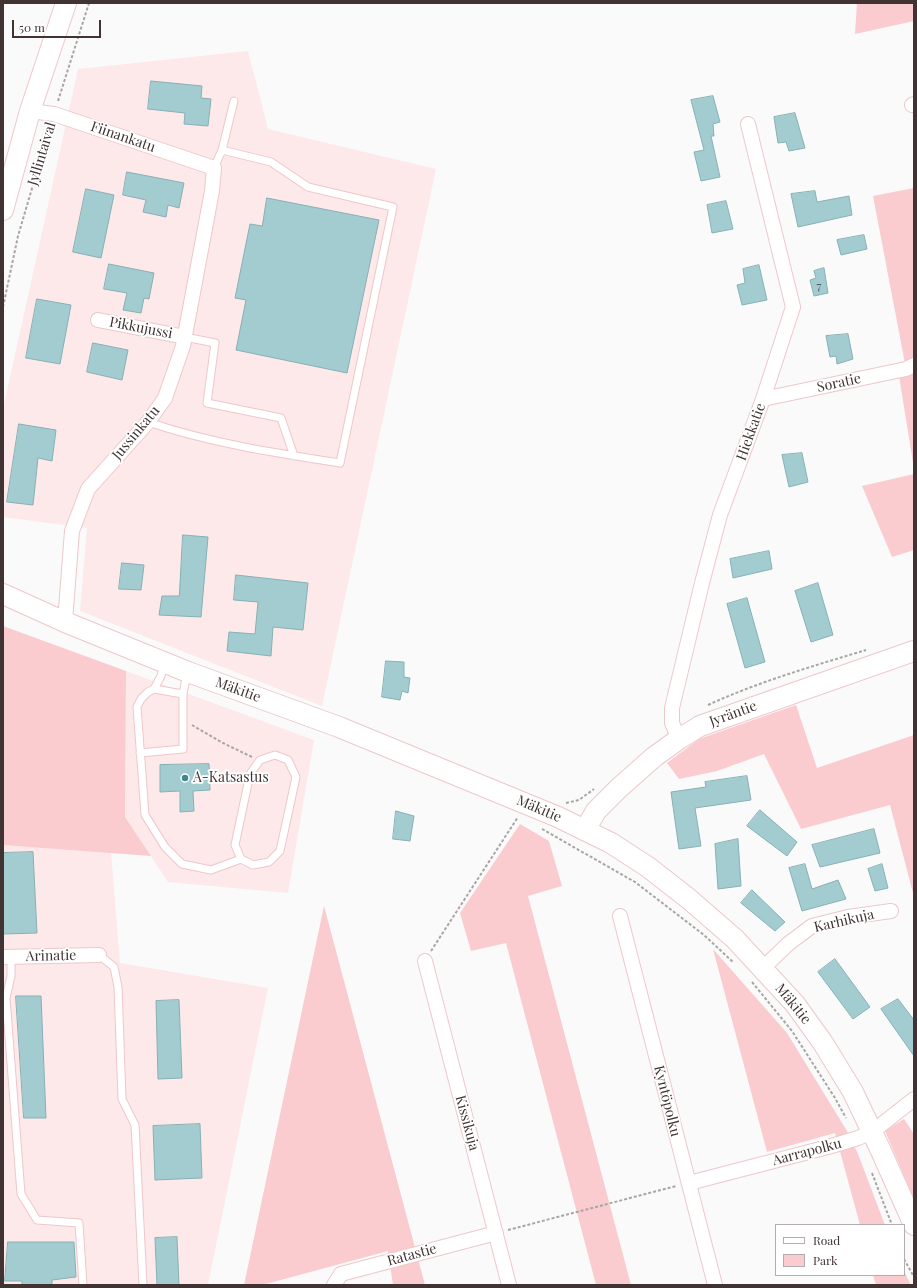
<!DOCTYPE html>
<meta charset="utf-8">
<style>
body{margin:0}
#map{position:relative;width:917px;height:1288px;overflow:hidden;background:#fafafa;font-family:"Playfair Display",serif}
canvas{display:block}
.frame{position:absolute;inset:0;border:4px solid #413233;pointer-events:none}
.legend{position:absolute;left:775px;top:1224px;width:130px;height:52px;box-sizing:border-box;background:#fff;border:1px solid #b3adad;margin:0;padding:5px 7px;list-style:none;font-size:12px;color:#413233}
.legend li{display:flex;align-items:center;gap:8px;height:20px}
.legend b{width:20px;border:1px solid #b3adad}
.scale{position:absolute;left:12px;top:20px;width:89px;height:18px;box-sizing:border-box;border:2px solid #413233;border-top:0;padding-left:5px;font-size:12px;line-height:14px;white-space:nowrap;color:#413233;-webkit-text-stroke:3px #fff;paint-order:stroke}
</style>
<div id="map">
<canvas width="917" height="1288"></canvas>
<div class="frame"></div>
<ul class="legend">
<li><b style="height:5px;background:#fff"></b>Road</li>
<li><b style="height:11px;background:#facbcf"></b>Park</li>
</ul>
<div class="scale">50 m</div>
</div>
<script>
const c = document.querySelector('canvas').getContext('2d');
c.lineJoin = 'round';
function fill(path, color) { c.fillStyle = color; c.fill(path, 'evenodd'); }
function stroke(path, color, width, dash) { c.strokeStyle = color; c.lineWidth = width; c.lineCap = dash ? 'butt' : 'round'; c.setLineDash(dash || []); c.stroke(path); }
function drawText(font, color, halo, rows, align = 'center') {
  c.font = font + ' "Playfair Display",serif'; c.lineWidth = 3.5; c.setLineDash([]); c.textBaseline = 'middle'; c.strokeStyle = halo; c.fillStyle = color; for (const [text, x, y, turn = 0] of rows) {
    c.save(); c.translate(x, y); c.rotate((+turn || 0) * Math.PI / 180); c.textAlign = isNaN(turn) ? turn : align; if (halo) c.strokeText(text, 0, 0); c.fillText(text, 0, 0); c.restore();
  }
}
const built = new Path2D(`
 M248,51L268,129L436,169L322,706L80,611L87,528L3,517V409L78,69Z
 M126,671L314,740L288,893L168,882L125,817Z
 M3,845L111,852L120,963L268,988L208,1285H3Z`);
const green = new Path2D(`
 M857,3H914V21L855,34Z
 M914,188V469L899,376L907,374L873,196Z
 M914,474V550L892,557L862,486Z
 M3,626L126,671L125,817L151,856L3,845Z
 M796,705L817,768L914,735V897L890,805L801,829L764,754L717,771L679,779L667,763L699,739Z
 M520,824L549,841L562,886L528,896L631,1285H596L506,943L471,951L460,913Z
 M324,906L425,1285H393L388,1251L262,1285H244Z
 M713,949L787,1033L847,1131L858,1154L885,1225H860L835,1133L767,1152Z
 M904,1119L914,1134V1199L885,1131Z
 M904,1271L911,1285H876L873,1275H904Z`);
const building = new Path2D(`
 M151,81L202,86L201,98L211,99L208,126L184,124L185,113L148,109Z
 M713,96L720,122L713,124L714,136H711L720,177L701,181L694,152L704,150L691,100Z
 M795,113L805,148L789,151L786,142L778,143L774,117Z
 M127,172L184,183L179,208L168,205L166,217L143,212L146,200L123,195Z
 M86,189L114,195L101,258L73,252Z
 M815,191L817,202L849,196L852,215L798,227L791,194Z
 M267,198L379,220L347,373L236,350L246,300L235,298L250,224L262,226Z
 M726,201L733,229L712,233L707,205Z
 M864,235L867,249L841,255L837,240Z
 M109,264L154,273L149,299L144,298L141,313L123,310L127,293L104,289Z
 M759,265L767,300L742,305L737,285L745,283L743,269Z
 M824,268L828,293L814,296L810,280L816,278L814,271Z
 M37,299L71,305L60,364L26,358Z
 M848,334L853,359L837,364L836,356L830,357L826,336Z
 M93,343L128,350L122,380L87,372Z
 M19,424L56,430L52,461L38,458L33,505L7,502Z
 M802,453L808,482L789,487L782,455Z
 M183,535L208,537L201,617L159,615L162,596H179Z
 M769,551L772,569L733,578L730,559Z
 M122,563L144,565L141,590L119,589Z
 M236,575L308,583L303,630L273,627L271,656L227,651L229,632L255,634L258,602L234,600Z
 M818,583L833,635L811,642L795,591Z
 M747,598L765,662L745,668L727,604Z
 M386,661L404,662V677L410,678L408,693L402,691L400,700L382,697Z
 M209,764L210,790L193,791L194,811L180,812V791L160,792V765Z
 M747,776L751,800L695,808L701,846L679,849L671,792L706,787L705,782Z
 M760,810L797,842L787,856L747,826Z
 M396,811L414,816L410,841L393,839Z
 M874,829L880,853L820,867L812,845Z
 M738,839L741,886L718,889L715,844Z
 M33,852L37,933L3,934V853Z
 M805,864L812,889L838,880L846,899L802,911L789,868Z
 M882,864L888,888L875,891L868,869Z
 M752,890L785,922L775,931L741,903Z
 M835,959L870,1007L853,1019L818,972Z
 M16,996H41L46,1118H24Z
 M898,999L914,1020V1056L881,1009Z
 M179,1000L182,1078L158,1079L156,1001Z
 M200,1124L202,1178L155,1180L153,1126Z
 M177,1237L179,1285H157L155,1238Z
 M8,1242H74L76,1277L52,1280V1285H22V1281H5Z`);
const path = new Path2D(`
 M58,101L89,3
 M3,307L18,236L50,127
 M708,705C758,682 813,666 866,650
 M192,725L223,743L252,757
 M566,803L579,800L594,789
 M542,829L635,882L704,935L734,963
 M431,951L518,817
 M752,982L792,1031L835,1098L846,1118
 M872,1173L892,1225
 M508,1230L676,1186
 M904,1259L914,1277`);
const lane = new Path2D(`
 M214,168L222,150L234,101
 M185,337L215,343L207,403L281,418L294,456
 M148,422C210,443 275,453 340,463L393,207L308,187L271,162L222,150
 M164,663L161,676L154,689L148,692L141,699L137,707L145,815L165,847L182,864L211,870L241,859L253,865L269,862L280,851L296,777L288,760L275,755L260,760L250,774L235,845L241,859
 M183,694L187,673
 M140,753L183,749V694L154,689
 M99,955L114,967L118,987L122,1099L135,1125L143,1285
 M11,957V976L6,998L21,1194L37,1220L79,1223L83,1285`);
const street = new Path2D(`
 M912,105L914,104
 M30,111L54,114L214,168L212,191L183,346L165,398L148,422L88,489L72,531L65,622
 M98,320L185,337
 M763,399L906,369L914,365
 M679,739L672,723V708L702,583L720,515L763,399L793,307L748,124
 M620,916L715,1285
 M3,957L99,955
 M425,961L509,1285
 M763,968L788,944L812,926L848,917L891,911
 M689,1183L828,1147L858,1138L872,1132L914,1099
 M334,1285L341,1274L496,1233`);
const secondary = new Path2D(`
 M3,210L30,111L66,3
 M3,594L65,622L188,672L339,727L558,817L611,843L648,867L689,899L735,939L795,1004L823,1043L853,1092L881,1151L914,1225
 M585,830L596,811L619,788L654,757L679,739L700,726L914,651`);
const markers = [
 [185,778,4,"#3f878e"]
];
const numberNames = [
 ["7",819,286]
];
const streetNames = [
 ["Fiinankatu",123,137,19],
 ["Jyllintaival",42,154,-73],
 ["Pikkujussi",141,328,11],
 ["Soratie",839,383,-12],
 ["Hiekkatie",751,432,-70],
 ["Jussinkatu",136,433,-50],
 ["Mäkitie",238,690,20],
 ["Jyräntie",733,714,-20],
 ["Mäkitie",539,809,23],
 ["Karhikuja",844,921,-13],
 ["Arinatie",51,956,-1],
 ["Mäkitie",793,1004,51],
 ["Kyntöpolku",667,1101,76],
 ["Kissikuja",467,1123,75],
 ["Aarrapolku",807,1152,-15],
 ["Ratastie",412,1255,-15]
];
const poiNames = [
 ["A-Katsastus",193,778]
];
fill(built, '#fde9ea');
fill(green, '#facbcf');
fill(building, '#a2ccd0');
stroke(building, '#87b1b5', 1);
stroke(lane, '#eec7ca', 9);
stroke(street, '#eec7ca', 16);
stroke(secondary, '#eec7ca', 22);
stroke(path, '#aba4a5', 2, [3, 2]);
stroke(lane, '#fff', 7);
stroke(street, '#fff', 14);
stroke(secondary, '#fff', 20);
for (const [x, y, r, color] of markers) { const dot = new Path2D(); dot.arc(x, y, r, 0, 2 * Math.PI); c.fillStyle = color; c.fill(dot); stroke(dot, '#fff', 1.5); }
drawText('12px', '#59585a', null, numberNames);
drawText('14px', '#413233', '#fff', streetNames);
drawText('14px', '#413233', '#fff', poiNames, 'left');
</script>
